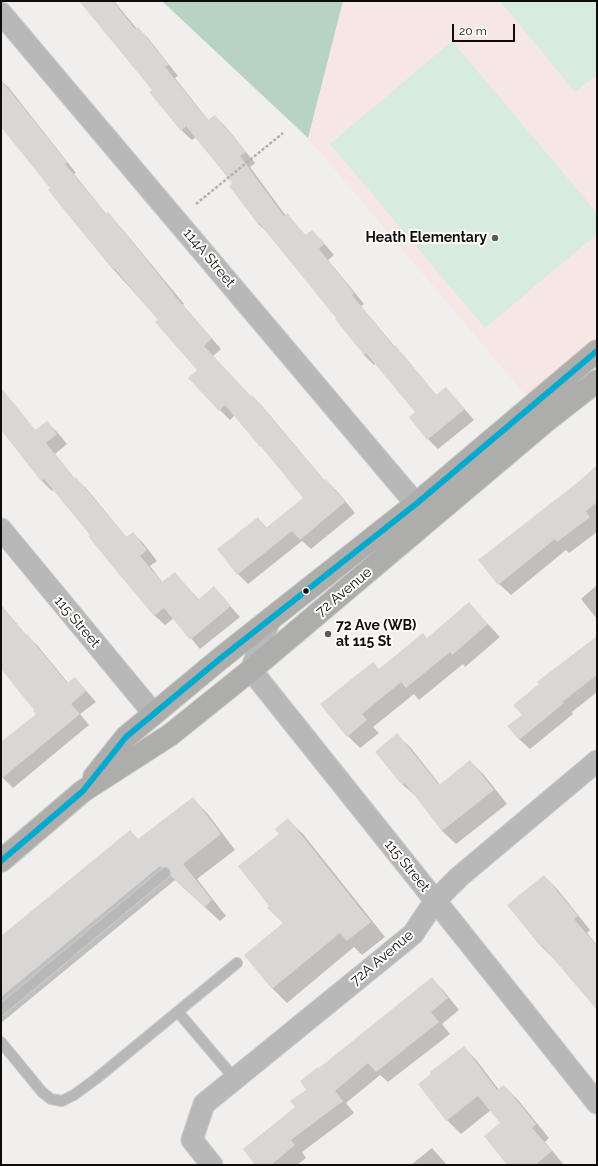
<!DOCTYPE html>
<style>
body{margin:0}
#map{position:relative;width:598px;height:1166px;overflow:hidden;background:#f1efed;font-family:Raleway,sans-serif}
canvas{display:block}
.frame{position:absolute;inset:0;border:2px solid #0e0d0c;pointer-events:none}
.scale{position:absolute;left:452px;top:24px;width:63px;height:18px;box-sizing:border-box;border:2px solid #0e0d0c;border-top:0;padding-left:5px;font-size:12px;line-height:14px;white-space:nowrap;color:#0e0d0c;-webkit-text-stroke:3px #fffdfb;paint-order:stroke}
</style>
<div id="map">
<canvas width="598" height="1166"></canvas>
<div class="frame"></div>
<div class="scale">20 m</div>
</div>
<script>
const c = document.querySelector('canvas').getContext('2d');
c.lineJoin = 'round';
function fill(path, color) { c.fillStyle = color; c.fill(path, 'evenodd'); }
function stroke(path, color, width, dash) { c.strokeStyle = color; c.lineWidth = width; c.lineCap = dash ? 'butt' : 'round'; c.setLineDash(dash || []); c.stroke(path); }
function drawText(font, color, halo, rows, align = 'center') {
  c.font = font + ' Raleway,sans-serif'; c.lineWidth = 4; c.setLineDash([]); c.textBaseline = 'middle'; c.strokeStyle = halo; c.fillStyle = color; for (const [text, x, y, turn = 0] of rows) {
    c.save(); c.translate(x, y); c.rotate((+turn || 0) * Math.PI / 180); c.textAlign = isNaN(turn) ? turn : align; if (halo) c.strokeText(text, 0, 0); c.fillText(text, 0, 0); c.restore();
  }
}
const education = new Path2D(`
 M343,1H597V337L527,397L308,138Z`);
const green = new Path2D(`
 M500,1H597V75L575,92Z
 M452,41L597,213V234L485,328L330,144Z`);
const forest = new Path2D(`
 M162,1H343L308,138L164,3Z`);
const shadow = new Path2D(`
 M80,1H114L137,29L138,28L148,38L178,76L175,78L209,121L215,116L225,126L255,163L250,167L286,216L287,214L306,236L312,231L322,241L334,255L328,260L364,304L361,306L395,347L405,357L437,396L446,388L474,420L438,449L428,439L416,413L376,363L374,365L364,355L338,318L269,234L258,224L231,186L234,184L196,137L192,140L181,130L153,90Z
 M1,80L9,88L76,173L74,174L107,215L108,213L118,224L184,304L183,305L221,349L213,356L251,397L252,396L262,406L325,481L326,480L336,490L355,513L311,549L302,541L248,584L238,574L258,519L267,528L304,498L235,415L230,420L220,410L199,370L159,320L114,270L49,190L52,188L1,125Z
 M1,388L36,431L47,422L57,432L67,444L55,454L75,479L86,488L127,538L133,533L143,543L157,561L150,566L163,583L175,573L199,600L214,588L240,617L200,649L174,618L165,625L154,615L54,489L52,491L42,481L1,429Z
 M597,467V532L569,553L566,550L511,595L499,584L578,483Z
 M596,586L597,587V619L581,599Z
 M469,604L500,637L465,667L463,664L419,700L414,694L373,727L379,733L360,748L348,736L380,670L428,639Z
 M1,605L27,636L37,645L68,683L75,678L96,702L80,714L89,725L13,788L1,776V743L37,715L35,710L1,667Z
 M597,637V692L572,712L573,714L530,749L519,739L523,715Z
 M397,735L411,748L440,785L470,761L484,775L507,804L456,844L442,831L417,797L403,785L376,752Z
 M193,799L207,813L235,850L197,879L226,916L220,921L175,880L1,1023V938L130,831L139,840Z
 M288,820L303,834L385,937L362,955L354,947L287,1003L272,988L285,923L270,906L280,834Z
 M544,876L558,890L590,930L587,933L597,945V1009L554,959L541,946Z
 M432,979L443,990L459,1010L442,1024L450,1034L388,1082L380,1075L346,1103L354,1113L302,1152L306,1158L297,1165H257L296,1107L319,1070Z
 M464,1047L477,1061L499,1090L504,1086L518,1100L549,1138L545,1142L564,1165H505L507,1163L502,1124L491,1110L461,1134L447,1120L419,1084Z
 M432,1148L447,1165H413L412,1164Z`);
const building = new Path2D(`
 M79,1H113L135,29L138,27L169,65L165,67L208,120L215,115L246,152L240,156L284,216L287,213L305,235L312,230L324,244L319,249L354,293L352,295L394,347L395,345L436,395L446,387L465,409L427,440L409,417L415,412L366,353L364,355L335,319L336,318L259,223L258,224L229,186L232,183L186,126L181,131L149,92L152,90Z
 M1,80L67,162L65,164L106,214L108,212L174,294H173L212,338L204,346L251,396L252,395L324,480L326,479L345,502L300,540L292,531L237,575L217,549L258,517L266,528L303,498L261,446L260,447L225,405L219,411L188,378L197,370L155,322L158,320L115,269L113,270L48,190L50,188L1,127Z
 M1,388L35,430L47,421L57,434L46,443L74,478L76,477L126,537L133,532L147,550L140,556L162,582L175,572L198,600L214,586L231,606L190,640L164,608L154,616L118,573L88,536L90,535L44,479L41,481L1,430Z
 M597,465V502L586,511L590,517L557,542L555,539L498,585L478,560L577,483Z
 M469,602L488,624L452,655L450,652L406,688L401,682L362,714L367,720L347,737L320,704L373,662L379,669L423,633L427,638Z
 M1,605L26,635L27,634L67,683L75,677L86,691L71,704L80,714L1,779V742L36,714L33,711L34,710L1,669Z
 M597,636V675L562,702L564,703L519,740L507,726L522,715L513,705L539,684L537,682Z
 M397,733L439,785L470,760L494,790L442,831L405,783L402,785L375,752Z
 M193,797L221,834L183,864L212,900L205,907L171,876V872L170,869L167,867L162,868L160,866L1,997V936L130,830L138,839Z
 M288,818L371,922L347,941L340,933L272,989L244,955L283,923L267,908L269,906L238,866L279,834L275,829Z
 M544,875L578,916L574,919L597,946V1010L542,945L540,946L507,905Z
 M432,977L448,998L431,1012L439,1022L376,1072L368,1063L335,1091L343,1101L291,1140L295,1145L271,1165H255L243,1149L295,1107L290,1101L306,1090L300,1081L318,1067L319,1068Z
 M464,1046L497,1090L504,1085L536,1124L532,1128L552,1151L535,1165H507L484,1136L500,1123L478,1096L446,1121L418,1084L431,1074L430,1072Z`);
const path = new Path2D(`
 M196,204L283,133`);
const service = new Path2D(`
 M1,1010L165,873
 M178,1012L235,1079
 M1,1042L42,1092L51,1099L62,1101L74,1095L97,1078L237,963`);
const minor = new Path2D(`
 M1,13L416,504
 M1,529L154,714
 M270,619L251,670L597,1103
 M212,1165L192,1140L204,1104L413,934L435,901L459,877L597,761`);
const secondary = new Path2D(`
 M94,777L126,737L221,658L416,504L597,351
 M1,861L83,791L170,735L251,670L546,421L597,381`);
const bus1 = new Path2D(`
 M1,861L83,791L126,737L221,658L416,504L597,351`);
const markers = [
 [495,238,4,"#5d5c5b"],
 [306,591,3.5,"#0e0d0c"],
 [328,634,4,"#5d5c5b"]
];
const poiNames = [
 ["Heath Elementary",487,238],
 ["72 Ave (WB)",336,626,"left"],
 ["at 115 St",336,642,"left"]
];
const streetNames = [
 ["114A Street",209,258,50],
 ["72 Avenue",344,592,-40],
 ["115 Street",77,622,50],
 ["115 Street",407,866,51],
 ["72A Avenue",382,958,-40]
];
fill(education, '#f6e6e4');
fill(green, '#d7ecdf');
fill(forest, '#b9d3c3');
fill(shadow, '#0003');
fill(building, '#d8d7d5');
stroke(service, '#cccbca', 12);
stroke(minor, '#cccbca', 23);
stroke(secondary, '#cccbca', 24);
stroke(path, '#b1b0b0', 2.5, [3, 2]);
stroke(service, '#b7b8b7', 10);
stroke(minor, '#b7b8b7', 21);
stroke(secondary, '#adadac', 22);
stroke(bus1, '#00a9ce', 6);
for (const [x, y, r, color] of markers) { const dot = new Path2D(); dot.arc(x, y, r, 0, 2 * Math.PI); c.fillStyle = color; c.fill(dot); stroke(dot, '#fffdfb', 1.5); }
drawText('bold 14px', '#0e0d0c', '#fffdfb', poiNames, 'right');
drawText('14px', '#0e0d0c', '#fffdfb', streetNames);
</script>
